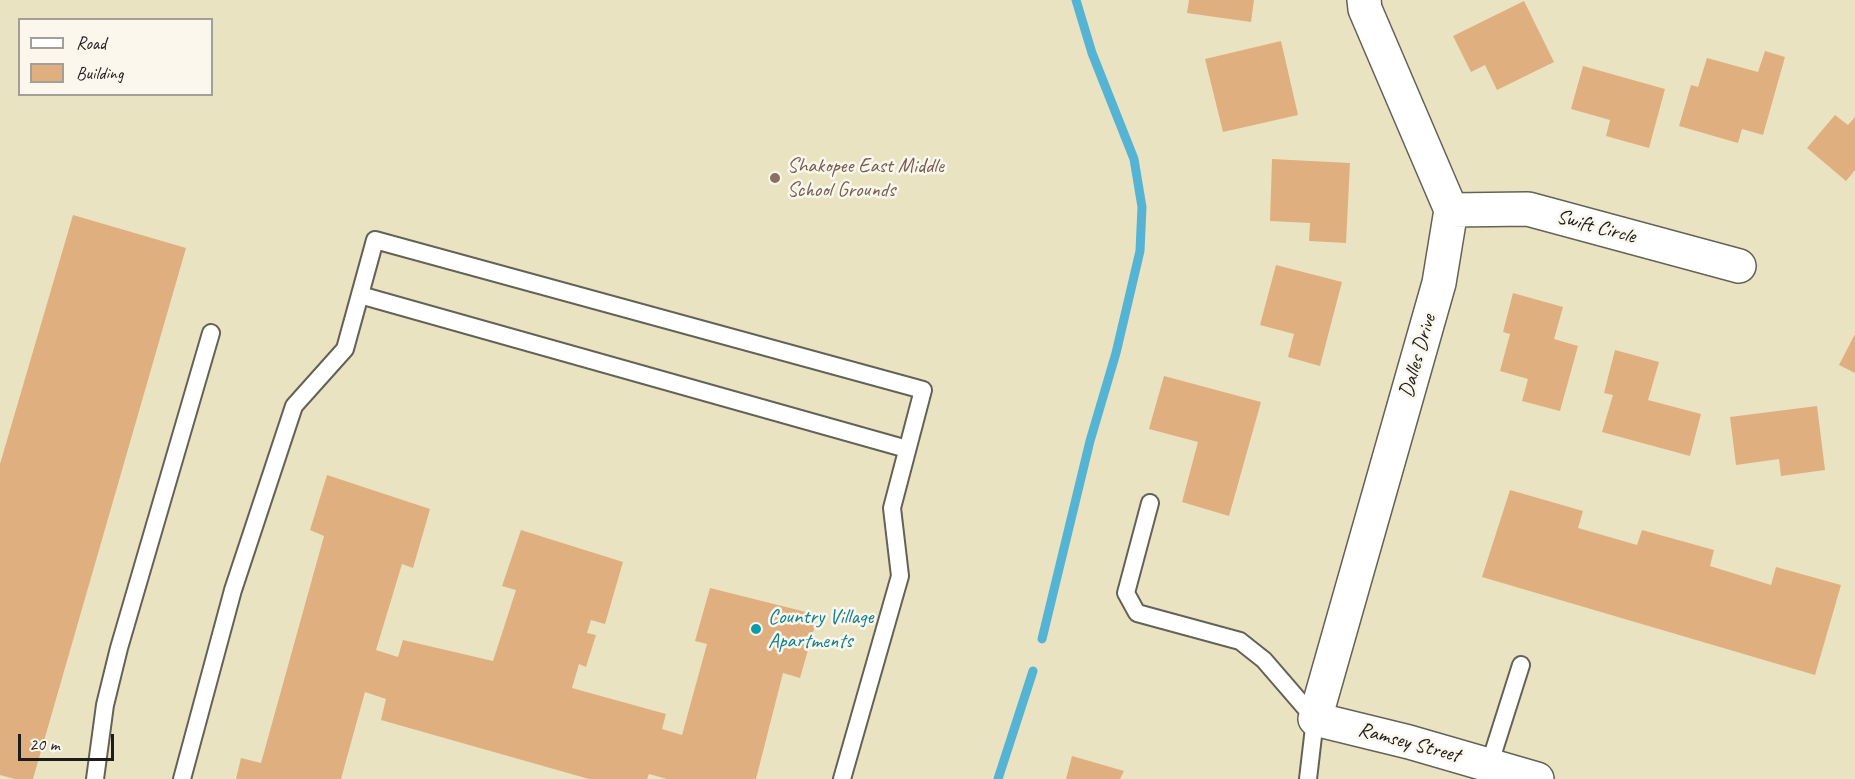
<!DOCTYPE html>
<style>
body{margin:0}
#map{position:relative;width:1855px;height:779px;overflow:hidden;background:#eae3c2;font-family:Caveat,sans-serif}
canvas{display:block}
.legend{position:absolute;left:18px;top:18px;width:195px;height:78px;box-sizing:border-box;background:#fbf7ec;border:2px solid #a29f99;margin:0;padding:8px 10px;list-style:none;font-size:18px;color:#1c1c1c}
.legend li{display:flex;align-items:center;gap:12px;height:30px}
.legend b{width:30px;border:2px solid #a29f99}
.scale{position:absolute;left:18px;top:734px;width:96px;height:27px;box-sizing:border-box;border:3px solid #1c1c1c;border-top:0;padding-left:8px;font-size:18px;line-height:21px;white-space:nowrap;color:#1c1c1c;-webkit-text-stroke:4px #fbf7ec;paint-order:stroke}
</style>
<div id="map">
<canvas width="1855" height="779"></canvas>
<ul class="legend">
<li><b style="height:8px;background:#fff"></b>Road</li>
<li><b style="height:16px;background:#e0af7f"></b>Building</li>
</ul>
<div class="scale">20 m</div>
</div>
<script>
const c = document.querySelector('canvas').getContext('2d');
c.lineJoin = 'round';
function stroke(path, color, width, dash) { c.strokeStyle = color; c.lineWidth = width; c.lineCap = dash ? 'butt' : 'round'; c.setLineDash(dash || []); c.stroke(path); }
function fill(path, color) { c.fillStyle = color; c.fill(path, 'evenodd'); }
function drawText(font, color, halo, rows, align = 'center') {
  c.font = font + ' Caveat,sans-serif'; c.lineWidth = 5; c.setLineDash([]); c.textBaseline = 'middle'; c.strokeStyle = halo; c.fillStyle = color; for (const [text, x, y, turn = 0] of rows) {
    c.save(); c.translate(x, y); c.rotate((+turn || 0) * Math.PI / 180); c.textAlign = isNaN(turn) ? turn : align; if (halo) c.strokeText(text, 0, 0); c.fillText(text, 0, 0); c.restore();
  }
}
const stream = new Path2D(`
 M1042,639L1090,441L1116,353L1140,251L1142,207L1134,159L1092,53L1076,0
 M998,779L1033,671`);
const building = new Path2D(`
 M1189,0H1254L1251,22L1187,13Z
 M1524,1L1554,62L1497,90L1485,65L1471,72L1453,36Z
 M1281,41L1298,115L1223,132L1205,59Z
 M1765,51L1785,57L1763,135L1742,129L1738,143L1679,126L1691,85L1698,87L1707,58L1758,72Z
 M1583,66L1665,89L1649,148L1606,136L1610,120L1571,109Z
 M1835,115L1848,125L1855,117V170L1846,181L1807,148Z
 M1272,159L1350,163L1346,243L1309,241L1310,223L1270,221Z
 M73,215L186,248L33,779H15L0,775V464Z
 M1276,265L1342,282L1320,366L1288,357L1294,334L1260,325Z
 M1513,293L1563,307L1554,339L1578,346L1560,411L1522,401L1528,379L1500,371L1510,334L1503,332Z
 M1855,334V373L1839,365Z
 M1615,350L1659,362L1648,400L1701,414L1690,456L1602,432L1613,395L1604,393Z
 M1164,376L1261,402L1229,516L1182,502L1198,442L1149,429Z
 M1817,406L1825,470L1781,476L1779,459L1736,465L1730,417Z
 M327,475L430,509L413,568L402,564L376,650L398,657L403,640L493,661L516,590L502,586L521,530L623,562L605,624L591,620L587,633L596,635L586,667L579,664L572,688L666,714L662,729L682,735L707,644L695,641L710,588L818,615L800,678L783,673L756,779H667L649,774L647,779H589L381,720L386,699L365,692L341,779H236L241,758L261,763L324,536L310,530Z
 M1510,490L1583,511L1578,528L1637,545L1642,530L1714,550L1710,566L1771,585L1776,567L1841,585L1815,675L1482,577Z
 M1072,756L1124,771L1120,779H1066Z`);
const lane = new Path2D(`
 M360,295L907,449
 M1150,503L1126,593L1137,613L1240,641L1264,660L1315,719L1308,779
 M1488,769L1521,665
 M95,779L105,705L119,648L211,333
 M182,779L233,590L294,406L345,349L375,240L923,390L892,508L900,576L842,779`);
const street = new Path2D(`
 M1364,0L1365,9L1451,210L1439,283L1315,719L1409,742L1537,779
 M1451,210L1528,209L1739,266`);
const markers = [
 [775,178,6,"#8d6e63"],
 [756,629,6,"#0f9aa8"]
];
const educationNames = [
 ["Shakopee East Middle",787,166],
 ["School Grounds",787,190]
];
const streetNames = [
 ["Swift Circle",1596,227,15],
 ["Dalles Drive",1418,356,-74],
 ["Ramsey Street",1409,743,15]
];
const cultureNames = [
 ["Country Village",768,617],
 ["Apartments",768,641]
];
stroke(stream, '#55b4d4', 9);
fill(building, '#e0af7f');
stroke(lane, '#646256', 20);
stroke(street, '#646256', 36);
stroke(lane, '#fff', 16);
stroke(street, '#fff', 33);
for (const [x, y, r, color] of markers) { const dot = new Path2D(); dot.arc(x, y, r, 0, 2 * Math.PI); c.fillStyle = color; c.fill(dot); stroke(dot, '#fbf7ec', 2); }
drawText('21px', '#785e54', '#fbf7ec', educationNames, 'left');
drawText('21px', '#1c1c1c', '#fbf7ec', streetNames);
drawText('21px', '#0d838f', '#fbf7ec', cultureNames, 'left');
</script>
